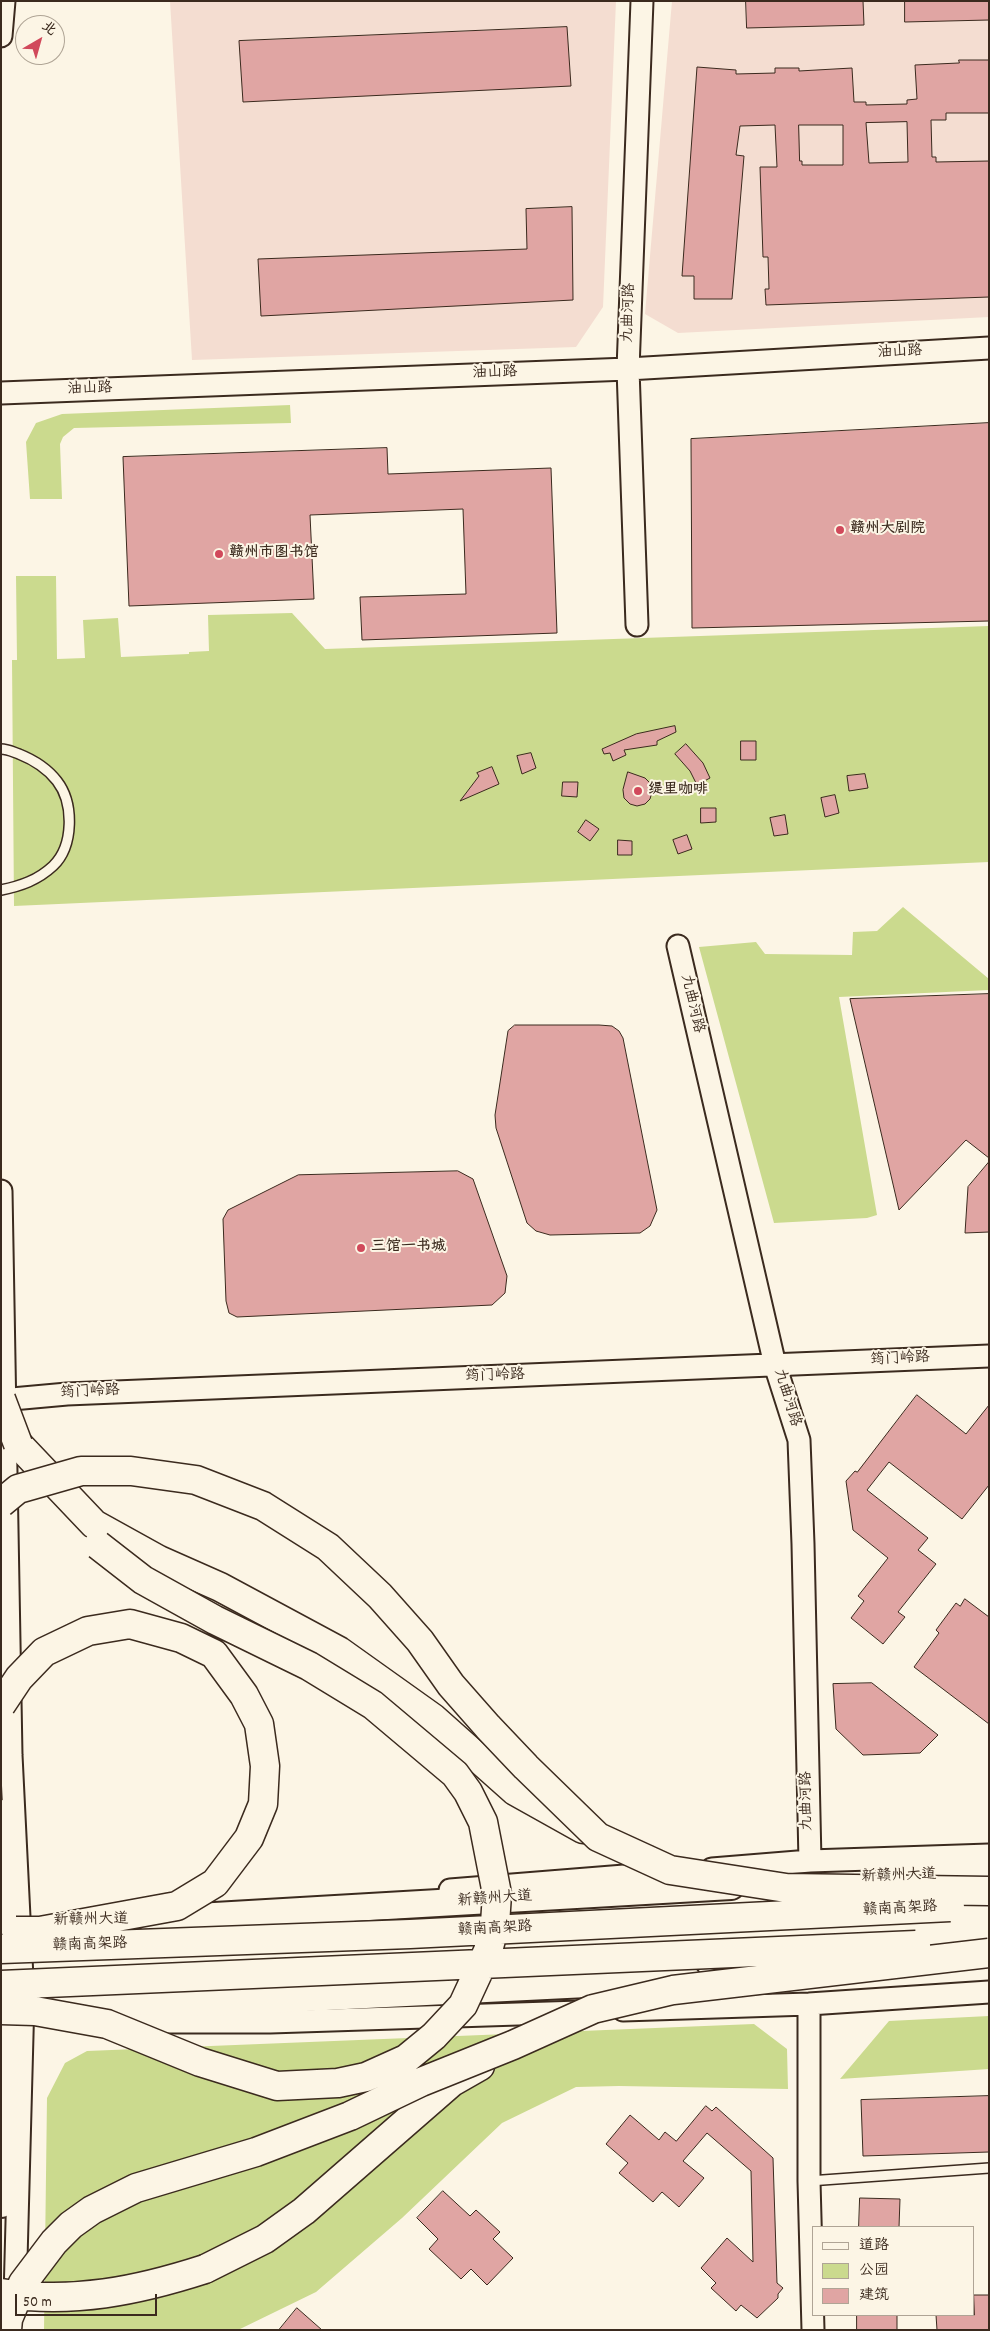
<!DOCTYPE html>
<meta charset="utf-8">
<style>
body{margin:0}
#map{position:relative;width:990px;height:2331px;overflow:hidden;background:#fcf5e5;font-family:Dekko,"LXGW WenKai TC",sans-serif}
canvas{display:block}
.frame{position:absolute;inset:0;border:2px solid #3b2a1e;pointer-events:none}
.legend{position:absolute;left:812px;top:2226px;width:162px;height:90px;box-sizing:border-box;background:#fcf5e5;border:1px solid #afa495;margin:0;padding:6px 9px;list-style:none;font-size:15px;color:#3b2a1e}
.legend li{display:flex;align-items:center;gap:10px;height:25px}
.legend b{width:25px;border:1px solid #afa495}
.north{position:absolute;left:15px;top:15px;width:50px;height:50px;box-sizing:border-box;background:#fcf5e5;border:1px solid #afa495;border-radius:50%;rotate:38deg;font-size:14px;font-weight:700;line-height:20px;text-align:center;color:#3b2a1e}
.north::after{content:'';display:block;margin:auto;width:18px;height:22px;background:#d1495b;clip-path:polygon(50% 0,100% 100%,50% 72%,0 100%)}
.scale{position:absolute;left:15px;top:2294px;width:142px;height:22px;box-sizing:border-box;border:2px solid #3b2a1e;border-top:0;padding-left:6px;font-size:15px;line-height:18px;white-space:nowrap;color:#3b2a1e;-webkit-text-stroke:4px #fcf5e5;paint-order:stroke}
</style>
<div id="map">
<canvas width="990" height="2331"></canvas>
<div class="frame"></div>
<ul class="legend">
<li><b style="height:6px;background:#fcf5e5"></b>道路</li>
<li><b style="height:14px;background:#cbda8e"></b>公园</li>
<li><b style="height:14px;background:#e0a5a3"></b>建筑</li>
</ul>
<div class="north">北</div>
<div class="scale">50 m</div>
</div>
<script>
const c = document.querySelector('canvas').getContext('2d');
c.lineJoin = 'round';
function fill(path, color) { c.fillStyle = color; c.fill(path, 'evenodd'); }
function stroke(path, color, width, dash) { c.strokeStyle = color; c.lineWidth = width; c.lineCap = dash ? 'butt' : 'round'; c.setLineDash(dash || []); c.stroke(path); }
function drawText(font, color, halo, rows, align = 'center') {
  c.font = font + ' Dekko,"LXGW WenKai TC",sans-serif'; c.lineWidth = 4; c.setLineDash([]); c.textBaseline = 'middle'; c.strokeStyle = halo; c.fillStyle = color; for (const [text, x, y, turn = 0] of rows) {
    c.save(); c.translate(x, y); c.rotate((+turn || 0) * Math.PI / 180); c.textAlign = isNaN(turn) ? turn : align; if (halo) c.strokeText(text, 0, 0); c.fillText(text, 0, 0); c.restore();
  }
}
const built = new Path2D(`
 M170,1H616L603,307L576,347L192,360Z
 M672,1H989V317L678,333L645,314Z`);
const green = new Path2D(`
 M290,405L291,423L74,428L63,437L60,444L62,499H30L26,442L36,423L62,414Z
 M16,576H56L57,659L85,658L83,620L118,618L121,657L189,654V652L209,651L208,615L292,613L325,649L989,626V862L14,906L12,660H17Z
 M903,907L989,979V990L839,997L877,1215L867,1218L774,1223L699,947L756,942L765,954L852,955L853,932L877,931Z
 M989,2016V2069L840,2079L889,2021Z
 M754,2024L787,2049L788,2089L619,2086L576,2087L502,2123L402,2218L316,2292L238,2330H44L47,2098L65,2063L87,2051Z`);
const building = new Path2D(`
 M746,1H863L864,25L747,28Z
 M905,1H989V20L905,22Z
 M567,27L571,86L243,102L239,41Z
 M959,60H989V113H946V120H931L932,157H936V162L989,161V297L766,305L765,289H769L768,257H763L760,167H777L775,125L740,126L736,155L744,156L732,299H694V276H682L697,67L736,70V74L775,73V68H799V71L852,68L854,102H866V105L907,104V100L917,99L915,65L959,63ZM907,122L908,162L869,163L866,123ZM799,125H843V165H802V161H800Z
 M572,207L573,300L261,316L258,259L527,249L526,209Z
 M989,423V621L692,628L691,439Z
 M387,448L388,474L551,468L557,633L362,640L360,597L466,594L463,509L310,515L314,599L129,606L123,457Z
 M675,726L676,732L657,741V745L624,750L626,755L613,761L610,753L604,754L602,749L636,734Z
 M741,741H756V760H741Z
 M686,744L703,763L710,778L697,785L690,771L675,754Z
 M531,753L536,768L522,774L517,756Z
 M492,767L499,784L460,801L479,776L477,773Z
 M628,772L645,778L651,784L652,792L650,799L645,804L637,806L630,804L624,798L623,790Z
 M865,774L868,788L849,791L847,776Z
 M563,782H578L577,797L562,796Z
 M835,795L839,813L825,817L821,798Z
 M701,808H716V822L701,823Z
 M785,815L788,834L774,836L770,818Z
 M586,820L599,829L590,841L578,832Z
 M687,835L692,849L678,854L673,840Z
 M618,840L632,841V855H618Z
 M989,994V1158L966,1140L899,1210L850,999Z
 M515,1025H599L612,1026L619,1031L623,1038L657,1210L650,1226L640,1233L550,1235L536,1231L527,1223L496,1128L495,1115L508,1031Z
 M989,1162V1232L965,1233L968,1187Z
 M458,1171L473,1179L507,1276L505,1293L492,1305L237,1317L229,1313L226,1301L223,1219L228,1210L298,1175Z
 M917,1395L966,1434L989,1405V1485L962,1519L889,1462L867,1490L928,1538L918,1550L936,1564L898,1612L905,1617L883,1644L851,1618L864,1601L858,1596L888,1558L853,1530L846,1481L855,1471L857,1472Z
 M965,1599L989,1617V1724L914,1667L939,1633L936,1630L956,1603L960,1606Z
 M872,1683L938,1735L920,1753L863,1755L836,1729L833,1684Z
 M989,2096V2152L863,2156L861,2100Z
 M706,2106L712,2111L716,2107L773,2158L777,2283L783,2288L778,2294V2298L757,2318L741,2305L736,2311L711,2288L716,2283L701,2268L727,2238L753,2262L751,2171L707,2133L683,2161L704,2178L679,2207L662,2192L653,2202L619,2173L628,2163L606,2144L630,2115L659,2140L665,2132L676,2141Z
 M443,2191L470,2216L476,2210L500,2232L493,2239L513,2258L487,2285L471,2269L461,2279L429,2249L438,2239L417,2218Z
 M860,2198L900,2199L899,2227H859Z
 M974,2295H989V2330H937L936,2315H974Z
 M297,2308L322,2330H279Z
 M857,2315H897V2330H857Z`);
const service = new Path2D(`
 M1,749C8,749 13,752 19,754C34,760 47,768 57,781C74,803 74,846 53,866C38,880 21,886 1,890
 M809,2181L989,2168`);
const tertiary = new Path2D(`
 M1,36L4,1
 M1,393L628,369L989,348
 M637,625L628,369L642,1
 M678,946L775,1365L799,1440L803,1544L810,1861
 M1,1191L11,1755L23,1998L15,2297
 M1,1400L67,1394L989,1356
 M712,1869L810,1861L989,1855
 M450,1890L674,1872
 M809,2004V2181L813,2330
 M623,2010L809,2004L989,1992
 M109,2022H270L580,2012`);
const primary = new Path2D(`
 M1,1813L7,1998L1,2204
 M890,1878L989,1874
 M146,1920L731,1886
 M9,1998L205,2003L687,1979`);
const trunk = new Path2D(`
 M18,1444L94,1524L159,1560L220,1587L339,1651L433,1718L515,1791L583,1829
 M205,2269L265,2239L304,2211L452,2082L480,2066`);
const trunkBridge = new Path2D(`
 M1,1399L18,1444
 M1,1503L18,1489L81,1471H131L196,1480L263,1506L328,1547L380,1596L420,1641L451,1685L488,1727L526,1767L598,1837L670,1870L786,1888L989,1891
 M1,1705L19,1678L44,1652L88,1631L130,1624L181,1638L214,1654L244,1695L259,1724L265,1766L263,1804L249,1838L215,1883L177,1906L40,1931H16
 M1,1949L410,1934L950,1907
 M1,1985L916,1945
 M1,2010L35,2011L107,2024L200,2062L277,2086L338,2083L366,2077L406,2059L434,2036L463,2005L488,1951L495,1924L497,1894L483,1822L468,1792L455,1774L373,1705L309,1666L215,1620L143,1580L98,1545
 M1,2293C73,2304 137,2291 205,2269
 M7,2330L8,2319L23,2283L54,2242L71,2225L92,2210L136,2188L256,2152L350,2116L421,2082L513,2045L593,2009L673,1990L989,1953`);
const markers = [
 [840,530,5,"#d1495b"],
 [219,554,5,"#d1495b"],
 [638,791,5,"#d1495b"],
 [361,1248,5,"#d1495b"]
];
const streetNames = [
 ["九曲河路",630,313,-88],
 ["油山路",900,353,-3],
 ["油山路",495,374,-2],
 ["油山路",90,390,-2],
 ["九曲河路",691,1004,77],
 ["筠门岭路",900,1360,-3],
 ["筠门岭路",495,1377,-2],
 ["筠门岭路",90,1393,-3],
 ["九曲河路",786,1398,73],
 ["九曲河路",808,1801,-91],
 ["新赣州大道",899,1877,-2],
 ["新赣州大道",495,1900,-4],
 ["赣南高架路",900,1910,-3],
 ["新赣州大道",91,1921,-1],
 ["赣南高架路",495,1930,-3],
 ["赣南高架路",90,1946,-2]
];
const poiNames = [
 ["赣州大剧院",850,530],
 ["赣州市图书馆",229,554],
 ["缇里咖啡",648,791],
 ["三馆一书城",371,1248]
];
fill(built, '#f4ddd1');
fill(green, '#cbda8e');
fill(building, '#e0a5a3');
stroke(building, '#3b2a1e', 1);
stroke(service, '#3b2a1e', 12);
stroke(tertiary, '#3b2a1e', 25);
stroke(primary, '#3b2a1e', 30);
stroke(trunk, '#3b2a1e', 31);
stroke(service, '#fcf5e5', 9);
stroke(tertiary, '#fcf5e5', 21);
stroke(primary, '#fcf5e5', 26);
stroke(trunk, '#fcf5e5', 28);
stroke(trunkBridge, '#3b2a1e', 31, []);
stroke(trunkBridge, '#fcf5e5', 28);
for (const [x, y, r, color] of markers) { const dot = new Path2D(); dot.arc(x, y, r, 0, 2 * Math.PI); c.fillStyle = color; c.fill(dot); stroke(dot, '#fcf5e5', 2); }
drawText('15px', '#3b2a1e', '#fcf5e5', streetNames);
drawText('bold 15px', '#3b2a1e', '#fcf5e5', poiNames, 'left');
</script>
